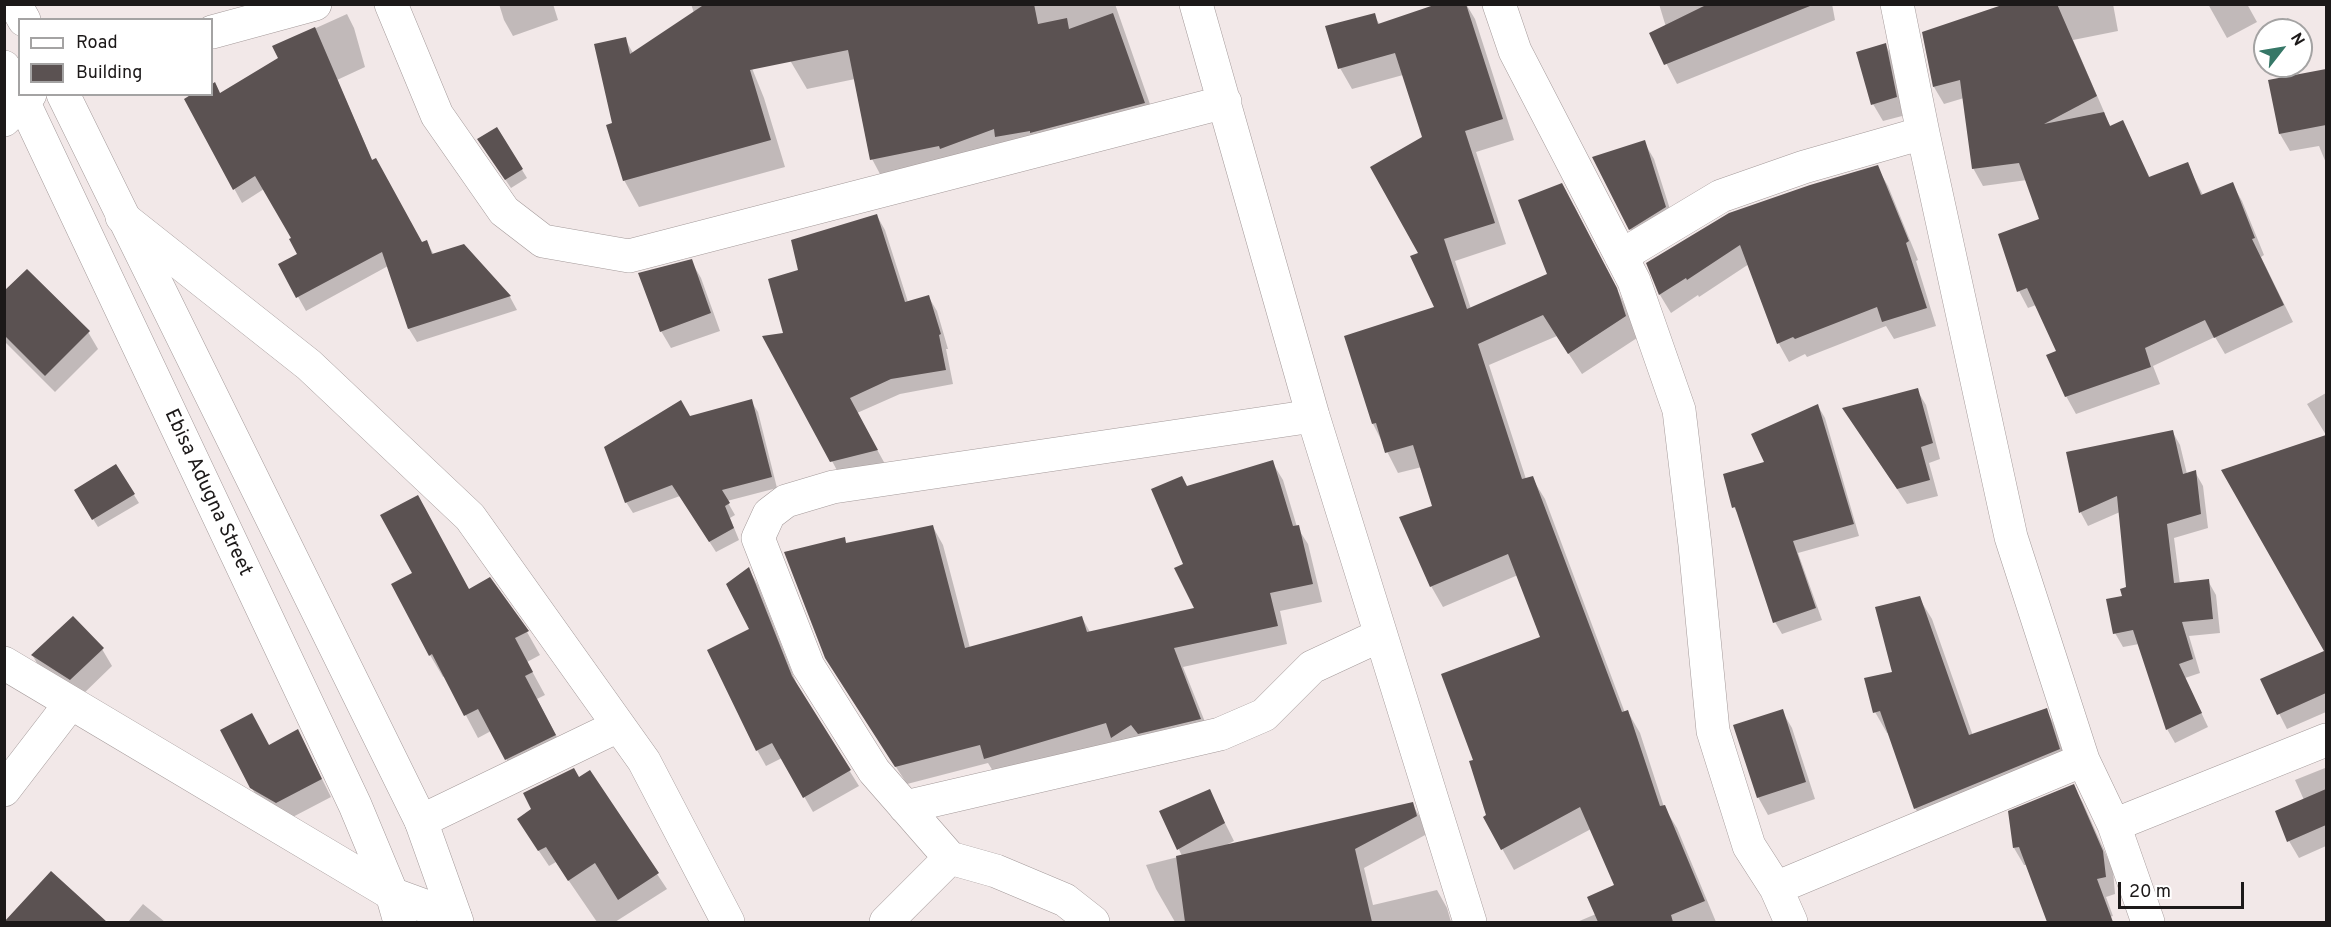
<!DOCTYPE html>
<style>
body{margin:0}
#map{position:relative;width:2331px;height:927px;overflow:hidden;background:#f2e8e8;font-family:Overpass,sans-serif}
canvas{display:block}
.frame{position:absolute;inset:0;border:6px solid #1c1919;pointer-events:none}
.legend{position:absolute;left:18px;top:18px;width:195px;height:78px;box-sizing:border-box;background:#fff;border:2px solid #a4a3a3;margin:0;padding:8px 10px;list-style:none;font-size:18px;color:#1c1919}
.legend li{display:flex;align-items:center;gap:12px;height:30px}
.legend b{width:30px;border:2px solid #a4a3a3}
.north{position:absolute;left:2253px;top:18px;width:60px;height:60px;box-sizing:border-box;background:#fff;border:2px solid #a4a3a3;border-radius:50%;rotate:59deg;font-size:16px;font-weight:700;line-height:24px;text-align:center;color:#1c1919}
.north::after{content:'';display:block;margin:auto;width:21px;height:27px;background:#367767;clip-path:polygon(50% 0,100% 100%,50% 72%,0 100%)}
.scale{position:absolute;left:2118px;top:882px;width:126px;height:27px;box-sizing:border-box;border:3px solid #1c1919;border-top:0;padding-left:8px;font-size:18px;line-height:21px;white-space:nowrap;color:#1c1919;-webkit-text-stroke:4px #fff;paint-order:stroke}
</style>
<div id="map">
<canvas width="2331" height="927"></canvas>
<div class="frame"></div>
<ul class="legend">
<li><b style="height:8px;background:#fff"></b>Road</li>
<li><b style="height:16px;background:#5b5252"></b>Building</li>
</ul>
<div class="north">N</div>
<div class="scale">20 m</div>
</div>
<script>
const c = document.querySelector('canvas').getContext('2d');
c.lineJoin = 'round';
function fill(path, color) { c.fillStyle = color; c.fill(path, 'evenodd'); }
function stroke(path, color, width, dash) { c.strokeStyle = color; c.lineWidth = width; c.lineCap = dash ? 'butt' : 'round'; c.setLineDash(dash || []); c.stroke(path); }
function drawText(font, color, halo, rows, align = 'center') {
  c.font = font + ' Overpass,sans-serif'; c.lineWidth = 6; c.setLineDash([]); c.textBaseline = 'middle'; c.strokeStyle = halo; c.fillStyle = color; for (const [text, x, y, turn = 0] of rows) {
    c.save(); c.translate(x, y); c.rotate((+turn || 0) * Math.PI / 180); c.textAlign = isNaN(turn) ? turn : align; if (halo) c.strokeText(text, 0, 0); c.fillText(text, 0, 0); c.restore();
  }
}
const shadow = new Path2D(`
 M499,4H553L558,20L513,36L504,20Z
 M691,4H726L764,98L785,167L639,207L624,180L614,124L626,41L633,53L694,13Z
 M779,4H1115L1159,130L887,187L872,159L855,79L807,89L791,62Z
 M1442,4H1466L1475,19L1514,140L1476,152L1506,244L1455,261L1471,309L1549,274L1574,206L1628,311L1637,338L1582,374L1557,336L1489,365L1526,479L1532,478L1545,499L1625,713L1628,712L1640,733L1664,807L1677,828L1716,922H1577L1596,914L1616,886L1591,829L1514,870L1485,818L1488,816L1475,761L1542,638L1518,575L1443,607L1431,586L1434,507L1422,467L1398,473L1373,424L1436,308L1420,253L1424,138L1403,75L1352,89L1340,68L1374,15L1380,25Z
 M1659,4H1832L1835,20L1677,84L1651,34L1666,27Z
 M2010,4H2113L2118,31L2073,40L2105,114L2104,115L2111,127L2122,122L2150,178L2187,164L2203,195L2232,184L2242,201L2264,255L2261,257L2293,322L2225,354L2215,337L2153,366L2160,384L2076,414L2066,396L2058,352L2036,305L2028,308L2019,291L2041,220L2027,180L1983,186L1973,168L1964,98L1944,104L1934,87L1923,33Z
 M2208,4H2247L2257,22L2227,38Z
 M347,14L354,28L365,67L337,80L373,162L422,243L427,242L434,255L464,246L510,297L517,310L417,342L409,329L388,266L306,311L280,265L299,254L293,239L264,189L242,203L186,100L212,94V86L214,84L220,95L280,59L274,47Z
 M1885,44L1895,62L1906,115L1883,121L1873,104Z
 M2326,71V163L2319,146L2290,151L2280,134L2270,82Z
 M497,129L527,178L511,188L484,148Z
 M1644,142L1654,159L1675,225L1640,246L1630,229Z
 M1877,167L1888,186L1918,260L1916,261L1936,326L1894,339L1886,326L1807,357L1805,354L1789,362L1779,344L1749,264L1699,297L1698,295L1671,313L1660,295L1648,264Z
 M877,216L885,230L908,302L928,296L937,311L948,349H946L953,384L900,394L857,413L885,464L840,476L832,461L785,334L800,271Z
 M691,261L701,278L720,331L671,348L661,331Z
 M4,294L88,332L98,349L55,392L4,341Z
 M1917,390L1926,405L1940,459L1929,463L1938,496L1907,504L1844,409Z
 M2326,393V435L2307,404Z
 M751,401L758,412L777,488L727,501L735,515L730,518L739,540L716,552L680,496L633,513L626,502L689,417Z
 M1818,406L1825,418L1859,536L1798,553L1822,620L1782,634L1775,622L1740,518L1734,507L1766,463Z
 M2172,431L2180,445L2187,474L2195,472L2203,486L2208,528L2174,538L2180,584L2208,581L2216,595L2220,633L2189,636L2200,673L2185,678L2208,727L2175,743L2167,729L2139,644L2123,647L2115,633L2128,588L2120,512L2088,526L2081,513L2067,453Z
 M2326,437V712L2287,729L2262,680L2326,651L2223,471Z
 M1272,462L1283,480L1297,527L1308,544L1322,602L1280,611L1287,644L1183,667L1211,737L1123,755L1115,741L996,776L988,763L907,784L837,676L844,539L847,544L933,527L943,545L970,648L1082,618L1090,632L1196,609L1185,564L1187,487Z
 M116,466L139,503L98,527L76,491Z
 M749,570L758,585L799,690L859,786L813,812L782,758L766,766L757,750Z
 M490,579L527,632L540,655L527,662L545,695L537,699L568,758L519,782L491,731L478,738L445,676L443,677L430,655L469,590Z
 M1919,598L1932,619L1973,736L2046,710L2058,731L2071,771L1928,829L1915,808L1889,733H1887L1875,712L1893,673Z
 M102,649L112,666L80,697L42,673L33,656Z
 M1782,711L1792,728L1815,799L1768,815L1758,797Z
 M298,731L331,797L287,820L262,805L251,787L269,746Z
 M2325,768L2326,846L2299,858L2289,841L2304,800L2295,780Z
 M589,772L667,889L615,922H597L556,862L549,866L528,835L579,779Z
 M2073,786L2083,803L2113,870L2115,894L2106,897L2113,916L2095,922H2049L2027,865H2024L2014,848Z
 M1209,791L1234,841L1226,845L1412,804L1423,822L1427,834L1364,868L1373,905L1437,890L1447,908L1451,922H1175L1156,889L1146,865L1182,856L1161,811Z
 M51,873L105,922H5Z
 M143,904L165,922H128Z`);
const building = new Path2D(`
 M705,4H1034L1038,24L1067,18L1069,29L1113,13L1145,103L1030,133V131L995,137L994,129L940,149L939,146L870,160L848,50L750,70L771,140L623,181L606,125L612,123L594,44L626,37L630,54Z
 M1437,4H1466L1503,119L1465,131L1495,223L1444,239L1467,309L1547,274L1518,200L1562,183L1617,288L1626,316L1568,354L1543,315L1478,344L1522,479L1533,476L1622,712L1628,710L1660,806L1665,805L1705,901L1671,915L1673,922H1598L1587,897L1614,885L1580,807L1501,850L1483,817L1486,815L1469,761L1473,760L1441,674L1540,637L1508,554L1430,587L1399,517L1432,506L1413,445L1385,453L1376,423L1372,424L1344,336L1434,307L1410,256L1418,253L1370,167L1422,137L1395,53L1338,69L1325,26L1375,13L1378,24Z
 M1708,4H1810V6L1664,65L1649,33Z
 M2005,4H2057L2097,96L2044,124L2104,112L2110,126L2123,120L2149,177L2188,162L2201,195L2233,182L2255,238L2252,239L2284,305L2214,338L2205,320L2145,348L2151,367L2065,397L2046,355L2056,351L2027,288L2017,292L1998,234L2039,219L2019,163L1972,169L1960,80L1933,87L1922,32Z
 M315,27L372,160L376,158L422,242L427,240L432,254L464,244L511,296L408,329L382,252L296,298L278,264L297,254L289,239L291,238L255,176L233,190L184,99L192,94H212V84L215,82L220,93L278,58L272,46Z
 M1886,43L1897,97L1871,105L1856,52Z
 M2326,69V125L2279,134L2268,80Z
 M497,127L523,169L505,180L477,139Z
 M1645,140L1666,207L1629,230L1592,157Z
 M1878,165L1909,241L1906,243L1927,308L1882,322L1877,307L1795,339L1793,337L1777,344L1740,245L1687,280L1686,278L1659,295L1646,263L1729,213L1810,185Z
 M877,214L905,302L929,295L941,334L939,335L946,370L891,379L850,398L878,450L830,462L762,336L783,333L768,279L798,270L791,240Z
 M692,259L711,313L660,332L638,273Z
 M27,269L90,331L45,376L4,335V291Z
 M1918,388L1933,443L1921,447L1930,480L1897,489L1842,408Z
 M752,399L772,477L722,490L730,503L725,506L734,528L709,542L672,485L625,503L604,447L681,400L690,416Z
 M1818,404L1854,524L1793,541L1816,608L1773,623L1735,507L1732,508L1723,474L1764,462L1751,434Z
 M2173,430L2183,474L2196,470L2201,514L2167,524L2174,583L2209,579L2213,619L2182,622L2193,659L2179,664L2202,713L2166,730L2133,630L2113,634L2106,599L2122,596L2120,589L2126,587L2117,496L2079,513L2066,452Z
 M2326,435V693L2277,715L2260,679L2324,651L2221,470Z
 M1273,460L1293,526L1299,525L1313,584L1270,593L1278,626L1174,648L1201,719L1138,734L1131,725L1111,738L1106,723L984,759L980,745L895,767L825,658L784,552L845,537L846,543L933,525L965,648L1082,616L1087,632L1194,608L1174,568L1183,564L1151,489L1182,476L1187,486Z
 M116,464L135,494L92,520L74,490Z
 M418,495L469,589L490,577L529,631L515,638L533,672L525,676L556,735L505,760L478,709L464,716L432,654L429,656L391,584L412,573L380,515Z
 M749,567L792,676L851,770L803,798L772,743L756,751L707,650L749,629L726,584Z
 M1920,596L1969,735L2047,708L2060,749L1914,809L1880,711L1873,713L1864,678L1892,672L1875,607Z
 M73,616L104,648L70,680L31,655Z
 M1783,709L1806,782L1757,798L1733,725Z
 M252,713L269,745L298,729L322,779L276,803L250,788L220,730Z
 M574,768L579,777L590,770L659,873L618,900L595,863L568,881L546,847L538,851L517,819L531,809L523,793Z
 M2074,784L2103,851L2106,877L2097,879L2113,922H2047L2019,847L2013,848L2008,811Z
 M1210,789L1225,823L1177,850L1159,811Z
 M2326,789V825L2287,842L2275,811Z
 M1413,802L1417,816L1355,849L1372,922H1185L1176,856Z
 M51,871L107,922H4Z`);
const minor = new Path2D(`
 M391,4L437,115L504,211L543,241L629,256L1225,102
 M1196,4L1313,416L1470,922
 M1499,4L1515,51L1634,281L1679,410L1695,545L1713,731L1749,846L1776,888L1791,922
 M1897,4L1923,133L2011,537L2083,760L2114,825L2148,922
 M212,32L315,4
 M4,120L30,94
 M1621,256L1721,196L1804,167L1923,133
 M4,663L392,894L455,917
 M4,790L70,704
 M905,807L1220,734L1264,715L1312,667L1381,635
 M421,821L618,726
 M2114,825L2326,740
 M1776,888L2083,760
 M886,922L950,858
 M1093,922L1065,900L996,871L950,858L874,771L808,666L758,538L769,514L786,501L833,487L1313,416`);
const tertiary = new Path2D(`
 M122,217L309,365L470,517L644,761L728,922`);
const secondary = new Path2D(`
 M15,4L24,20
 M4,67L23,101L355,805L392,894L400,922
 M63,94L421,821L457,922`);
const streetNames = [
 ["Ebisa Adugna Street",207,493,65]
];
fill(shadow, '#0003');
fill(building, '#5b5252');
stroke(minor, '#a49a9a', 34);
stroke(tertiary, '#a49a9a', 34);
stroke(secondary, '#a49a9a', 34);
stroke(minor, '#fff', 33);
stroke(tertiary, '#fff', 33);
stroke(secondary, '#fff', 33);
drawText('20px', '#1c1919', '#fff', streetNames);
</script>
